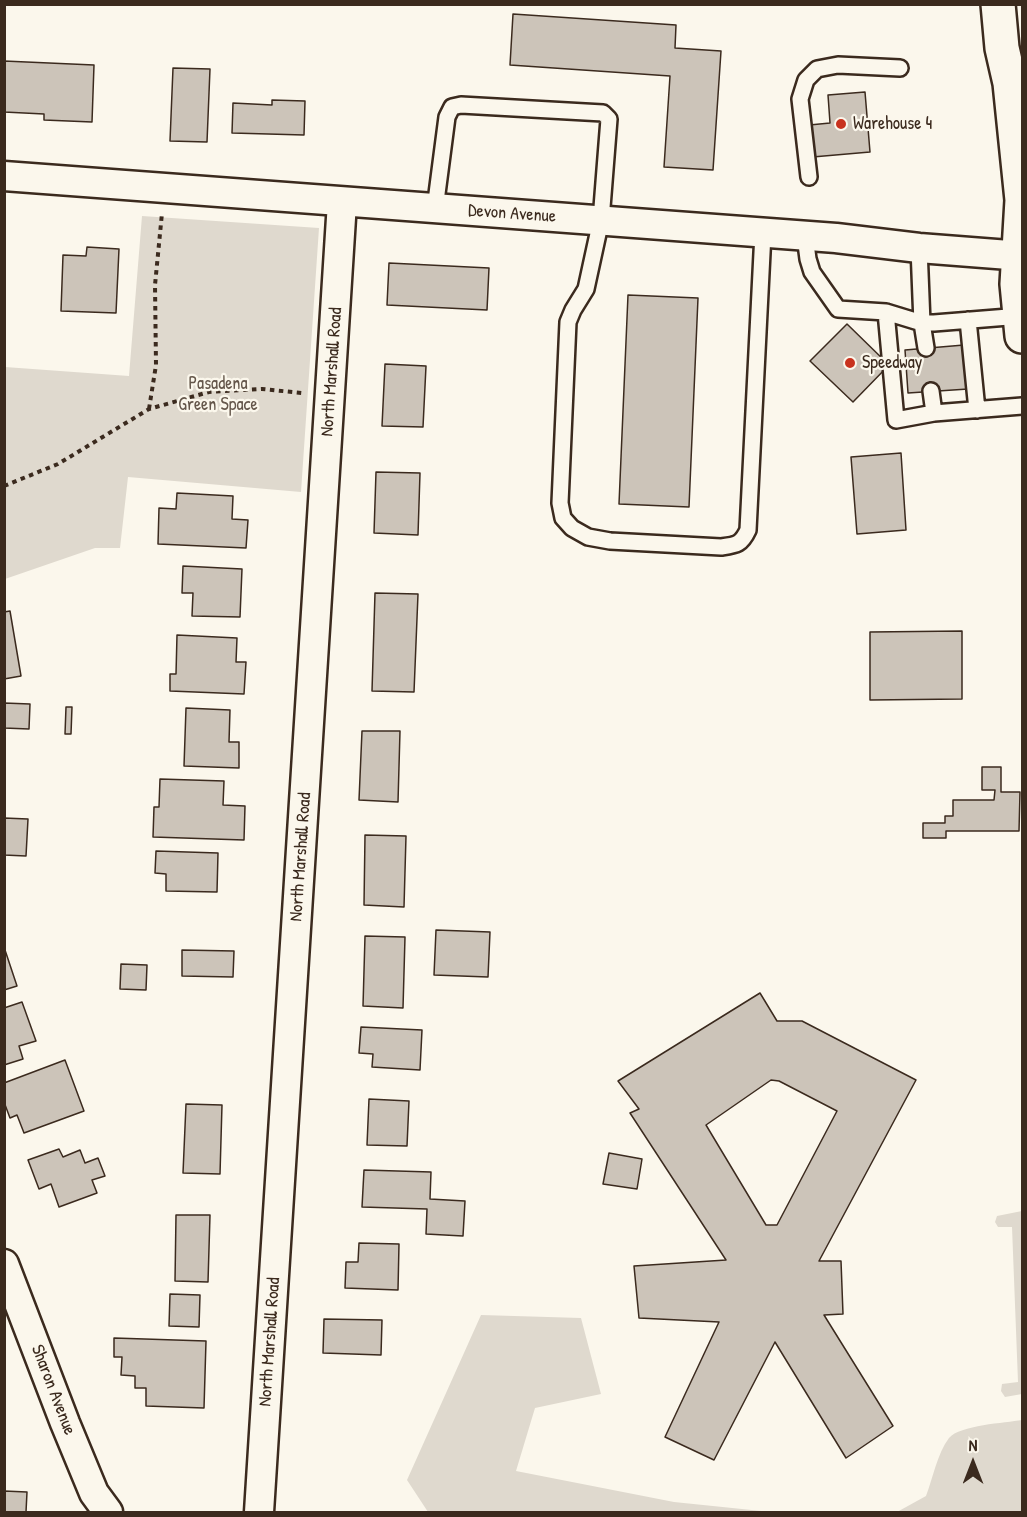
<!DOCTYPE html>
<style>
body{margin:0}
#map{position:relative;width:1027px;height:1517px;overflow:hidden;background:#fbf7ec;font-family:"Patrick Hand",sans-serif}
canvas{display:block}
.frame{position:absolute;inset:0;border:6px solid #3b2a1e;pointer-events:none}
.north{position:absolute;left:943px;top:1433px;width:60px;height:60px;-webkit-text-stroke:4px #fbf7ec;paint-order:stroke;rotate:0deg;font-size:16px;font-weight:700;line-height:24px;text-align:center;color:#3b2a1e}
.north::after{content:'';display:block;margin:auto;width:21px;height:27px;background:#3b2a1e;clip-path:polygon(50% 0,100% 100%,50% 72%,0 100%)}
</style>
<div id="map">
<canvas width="1027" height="1517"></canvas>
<div class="frame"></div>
<div class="north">N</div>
</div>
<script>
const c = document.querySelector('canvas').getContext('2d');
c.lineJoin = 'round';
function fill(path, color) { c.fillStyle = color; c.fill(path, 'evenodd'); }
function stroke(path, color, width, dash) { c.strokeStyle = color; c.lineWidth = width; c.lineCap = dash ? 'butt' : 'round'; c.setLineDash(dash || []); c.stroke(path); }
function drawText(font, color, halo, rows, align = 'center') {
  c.font = font + ' "Patrick Hand",sans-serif'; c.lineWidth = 4.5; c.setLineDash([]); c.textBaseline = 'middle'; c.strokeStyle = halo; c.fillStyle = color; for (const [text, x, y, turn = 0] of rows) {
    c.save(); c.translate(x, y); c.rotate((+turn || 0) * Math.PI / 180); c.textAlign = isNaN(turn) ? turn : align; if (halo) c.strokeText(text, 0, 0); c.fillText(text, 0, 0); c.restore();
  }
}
const green = new Path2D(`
 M142,216L319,228L301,492L128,477L120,548H95L5,579V367L129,376Z
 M1022,1211V1394L1005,1397L1001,1391L1002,1384L1018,1382L1012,1227H998L995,1222L997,1216Z
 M481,1315L581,1318L601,1394L535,1408L516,1471L674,1502L771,1512H428L407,1480Z
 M1022,1420V1512H897L926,1496C933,1478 937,1454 949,1438C960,1425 1005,1423 1022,1420Z`);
const building = new Path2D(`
 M513,14L676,25L675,48L721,51L713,170L664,167L670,76L510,65Z
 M4,61L94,65L92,122L44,120V114L4,112Z
 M173,68L210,69L207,142L170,141Z
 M865,92L870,152L801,158L799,126L830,123L828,95Z
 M272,100L305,101L304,135L232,133L233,103L272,105Z
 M87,247L119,249L116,313L61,311L63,255L86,256Z
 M389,263L489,268L487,310L387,305Z
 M628,295L698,298L689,507L619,504Z
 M847,324L889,365L853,402L810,361Z
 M964,345L968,389L908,393L905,350Z
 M385,364L426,366L423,427L382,426Z
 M901,453L906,530L857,534L851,457Z
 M376,472L420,473L418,535L374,533Z
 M177,493L233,496L232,519L248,520L246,548L158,544L159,508L176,509Z
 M183,566L242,569L240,617L192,616L193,593H182Z
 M375,593L418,594L414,692L372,691Z
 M10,611L21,676L4,679V612Z
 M962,631V699L870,700V632Z
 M177,635L237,638L236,662H246L244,694L170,691V674H176Z
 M4,703L30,704L29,729L4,728Z
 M66,707H72L71,734H65Z
 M186,708L230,710L229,742H239V768L184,766Z
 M362,731H400L398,802L359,800Z
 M982,767H1001V792H1020L1019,831H946V838H923V823H945V816H953V800H994L995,790H982Z
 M160,779L224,781L223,805L245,806L244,840L153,837L154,807H159Z
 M4,818L28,819L26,856L4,855Z
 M365,835L406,836L404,907L364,905Z
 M156,851L218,853L217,892L166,891V874L155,873Z
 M436,930L490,932L488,977L434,975Z
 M365,936L405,937L403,1008L363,1006Z
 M4,947L17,986L4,990Z
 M182,950L234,951L233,977L182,976Z
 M121,964L147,965L146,990L120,989Z
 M760,993L777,1021H802L916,1080L819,1261H841L843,1314L824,1315L893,1426L846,1458L775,1342L714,1460L665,1437L719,1322L639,1318L634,1266L726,1260L630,1113L639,1109L618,1081ZM771,1080L779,1081L837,1111L777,1225H766L706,1125Z
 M22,1002L36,1041L19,1046L23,1059L4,1065V1008Z
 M361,1027L422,1030L420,1070L372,1067L373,1054L359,1053Z
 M65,1060L84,1111L24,1133L17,1115L10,1118L4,1102V1083Z
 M369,1099L409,1101L407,1146L367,1145Z
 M186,1104L222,1105L220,1174L183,1173Z
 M59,1149L63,1157L80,1150L85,1163L98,1158L105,1176L92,1180L97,1193L59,1207L51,1184L39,1189L28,1160Z
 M609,1153L642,1159L637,1189L603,1184Z
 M364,1170L431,1172L430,1199L465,1201L463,1236L426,1234L427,1209L362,1207Z
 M176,1215H210L208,1282L175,1281Z
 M359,1243L399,1244L398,1290L345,1288L346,1262H358Z
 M170,1294L200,1295L199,1327L169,1326Z
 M324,1319L382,1320L381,1355L323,1353Z
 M114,1338L206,1341L204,1408L146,1406V1388H135V1376L121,1375L122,1357H114Z
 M4,1491L27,1492L26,1512H4Z`);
const path = new Path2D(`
 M149,409L156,365L155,285L162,213
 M4,486L58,464L149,409L209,392L262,389L302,393`);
const service = new Path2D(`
 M809,177L800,99L806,80L817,69L838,65L900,68
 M435,209L447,117L452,107L461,105L603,113L609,119L601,220L586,289L573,310L568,322L560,503L563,518L572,528L588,537L610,541L721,547C736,545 741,545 748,530L763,233
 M805,236L808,259L812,272L838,309L886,312L922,323H934L1021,316
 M919,248L922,323L926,348
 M886,312L896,420L934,413
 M968,320L977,410
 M931,391L934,413L1022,406`);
const minor = new Path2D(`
 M4,176L836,238L919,248L1022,256
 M4,1264L65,1423L94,1493L108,1512
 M259,1512L342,202`);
const primary = new Path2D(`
 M998,4L1002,48L1010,83L1022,200L1017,284L1022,336`);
const markers = [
 [841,124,6,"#c8321e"],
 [850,363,6,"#c8321e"]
];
const poiNames = [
 ["Warehouse 4",853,124],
 ["Speedway",862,363]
];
const streetNames = [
 ["Devon Avenue",512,214,4],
 ["North Marshall Road",332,372,-86],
 ["North Marshall Road",301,857,-86],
 ["North Marshall Road",270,1342,-86],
 ["Sharon Avenue",53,1390,69]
];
const parkNames = [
 ["Pasadena",218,384],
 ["Green Space",218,405]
];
fill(green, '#dfd9ce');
fill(building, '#ccc4b9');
stroke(building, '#3b2a1e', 1.5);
stroke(service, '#3b2a1e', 20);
stroke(minor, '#3b2a1e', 33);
stroke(primary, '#3b2a1e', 38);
stroke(path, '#3b2a1e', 4, [4.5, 4.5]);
stroke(service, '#fbf7ec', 15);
stroke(minor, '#fbf7ec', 28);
stroke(primary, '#fbf7ec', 33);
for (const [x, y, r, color] of markers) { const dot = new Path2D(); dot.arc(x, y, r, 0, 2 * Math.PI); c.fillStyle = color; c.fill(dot); stroke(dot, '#fbf7ec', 2); }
drawText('18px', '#3b2a1e', '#fbf7ec', poiNames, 'left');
drawText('18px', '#3b2a1e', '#fbf7ec', streetNames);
drawText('18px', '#64564a', '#fbf7ec', parkNames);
</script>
